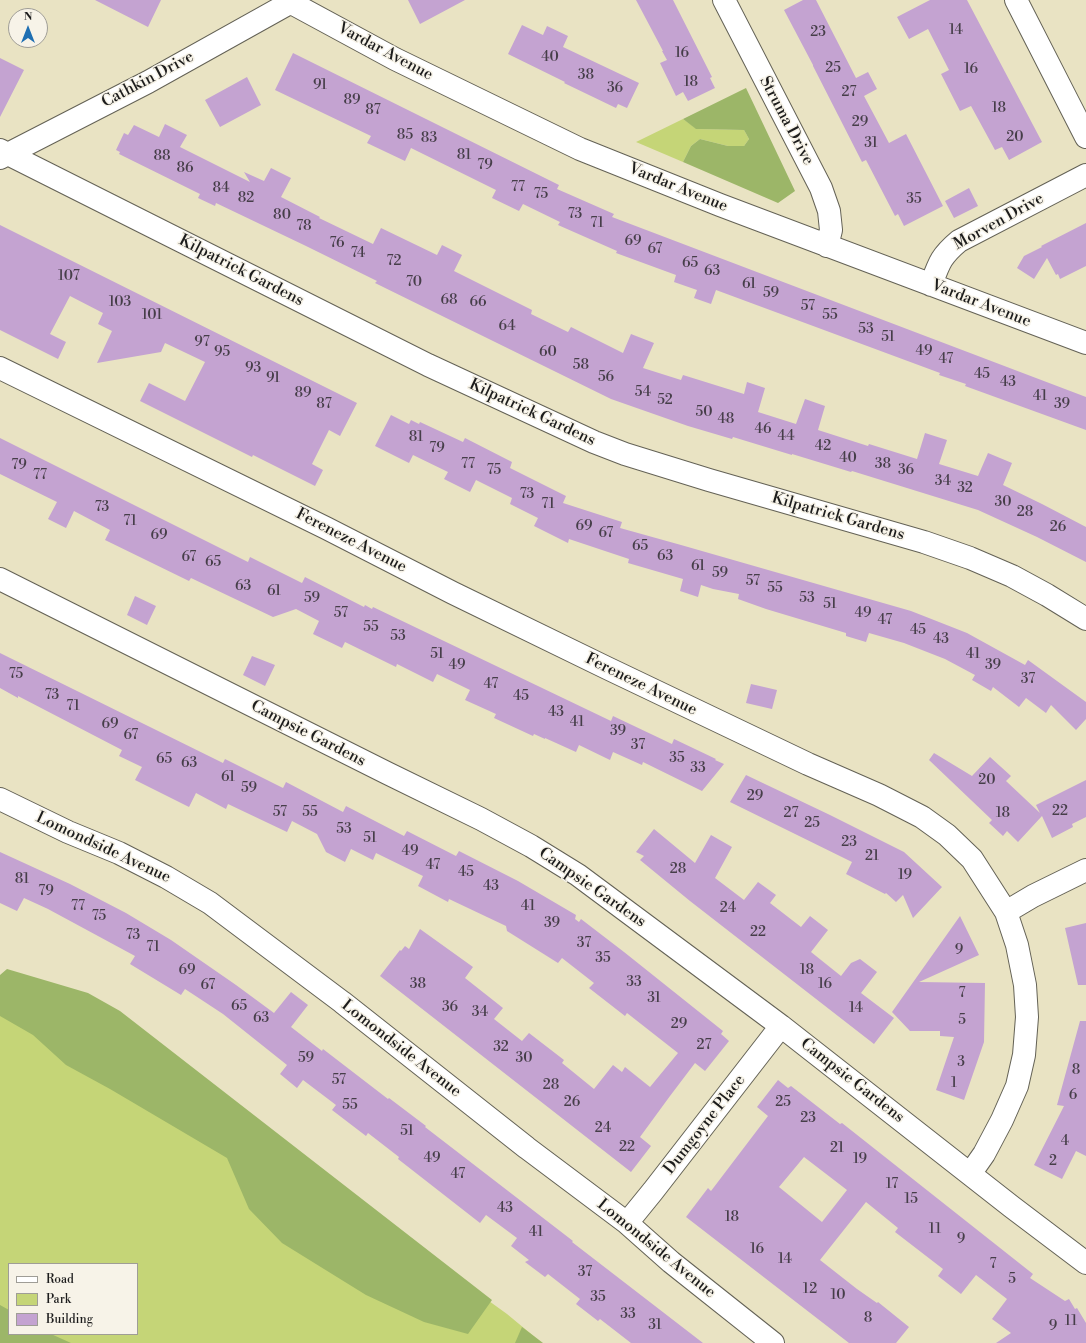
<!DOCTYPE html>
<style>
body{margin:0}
#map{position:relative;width:1086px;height:1343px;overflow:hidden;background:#e9e3c3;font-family:"Libre Bodoni",serif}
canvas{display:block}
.legend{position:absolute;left:8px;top:1263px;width:130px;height:72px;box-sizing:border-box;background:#f7f3e8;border:1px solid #9f9d96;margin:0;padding:5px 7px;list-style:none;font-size:12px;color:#1c1c1c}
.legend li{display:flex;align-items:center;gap:8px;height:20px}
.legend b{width:20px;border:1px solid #9f9d96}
.north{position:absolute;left:8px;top:8px;width:40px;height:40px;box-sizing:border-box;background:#f7f3e8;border:1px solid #9f9d96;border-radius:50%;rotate:0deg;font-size:11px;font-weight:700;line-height:16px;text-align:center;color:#1c1c1c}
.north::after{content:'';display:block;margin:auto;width:14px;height:18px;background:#1f6fb2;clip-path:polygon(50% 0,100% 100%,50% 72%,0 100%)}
</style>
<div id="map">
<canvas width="1086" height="1343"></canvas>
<ul class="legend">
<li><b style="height:5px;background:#fff"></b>Road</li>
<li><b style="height:11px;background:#c5d577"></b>Park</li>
<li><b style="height:11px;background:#c4a3d1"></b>Building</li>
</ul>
<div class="north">N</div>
</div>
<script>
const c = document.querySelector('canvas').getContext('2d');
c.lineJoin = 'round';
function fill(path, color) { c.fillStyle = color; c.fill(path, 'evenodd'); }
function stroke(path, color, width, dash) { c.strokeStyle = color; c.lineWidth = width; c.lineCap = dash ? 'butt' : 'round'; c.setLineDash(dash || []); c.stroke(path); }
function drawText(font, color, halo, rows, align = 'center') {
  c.font = font + ' "Libre Bodoni",serif'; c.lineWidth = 3; c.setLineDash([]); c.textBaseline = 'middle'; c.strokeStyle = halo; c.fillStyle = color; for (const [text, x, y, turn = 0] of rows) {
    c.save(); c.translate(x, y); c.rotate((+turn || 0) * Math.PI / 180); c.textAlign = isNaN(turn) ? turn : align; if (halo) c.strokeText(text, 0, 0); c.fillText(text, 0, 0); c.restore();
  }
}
const green = new Path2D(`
 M683,119L697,129L744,130L749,139L744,146H728L700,139L691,146L683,162L636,142Z
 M0,986L282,1152L507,1314L542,1343H0ZM9,1264H137V1334H9Z`);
const forest = new Path2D(`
 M746,88L795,191L778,203L683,162L691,146L700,139L728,146H744L749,139L744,130L696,129L683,119Z
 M7,969L88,993L120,1011L492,1300L468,1334L424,1322L366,1295L282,1243L249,1209L227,1158L110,1089L66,1065L33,1035L0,1016V975Z
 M0,1305L9,1310V1334H51L71,1343H0Z
 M522,1327L543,1343H515Z`);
const building = new Path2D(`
 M95,0H161L148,27Z
 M408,0H465L420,24Z
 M636,0H673L712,77L710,78L715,88L688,101L683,92L676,96L660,63L667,60L662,51H663Z
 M803,0H816L856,78L868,72L877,89L864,96L889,143L906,134L943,206L904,226L898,214L895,216L866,160L862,162L813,66V65L784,10Z
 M930,0H967L1042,142L1009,160L1002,147L995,150L971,106L960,111L941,74L949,70L928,29L909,39L897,17Z
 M522,25L543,35L547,26L568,36L563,47L639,83L627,108L618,104L616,108L564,83L565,82L508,54Z
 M293,53L559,185L557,189L614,214L612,217L1086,397V430L965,386L966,384L939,375L940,373L716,290L711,304L694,298L697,290L674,282L676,275L616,253L617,251L558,225L560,222L523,204L519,211L492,198L496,190L411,148L405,161L367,143L371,136L275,90Z
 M0,58L24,70L0,117Z
 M247,77L261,105L220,127L205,100Z
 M165,124L187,135L180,147L250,182L244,172L264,181L271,168L291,178L281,197L320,217L319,218L373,244L381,228L437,255L442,245L462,255L454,271L532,310L531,314L568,332L571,327L623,353L631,334L654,343L643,368L681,380L683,375L744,394L747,382L765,388L758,412L796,424L805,399L825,406L818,430L868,446L869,444L917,459L925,433L947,440L939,464L978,476L988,453L1012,463L1003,485L1042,504L1086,527V562L1037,537L978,510L852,471L851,472L792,454V455L733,437L732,439L688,426L611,399L375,283L377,281L306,246L216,203L215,206L198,198L200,194L119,154L120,152L116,150L124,133L128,135L134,125L159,137Z
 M969,188L978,206L954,218L945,201Z
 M1086,223V266L1060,279L1058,274L1056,275L1047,258L1034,279L1017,268L1024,256L1042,247L1041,246Z
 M0,225L357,403L340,436L329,430L312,464L323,470L315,486L253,455L252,457L140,401L149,383L185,401L205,362L165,343L161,352L97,363L112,331L98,324L103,313L70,296L50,334L66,342L58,359L0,330Z
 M391,415L409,424L411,420L419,424L420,422L463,442L465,438L512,462L510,468L566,496L563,503L622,522L620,528L681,545L911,611L967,633L1025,665L1028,660L1086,702V719L1076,730L1051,705L1046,713L1026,698L1019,707L993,687L991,691L972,680L975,675L945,659L904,643L869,633L866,642L846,636V633L766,609L738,599L739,594L713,589L701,585L698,597L680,591L683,579L628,563L629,559L569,539L568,543L534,526L538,518L510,504L512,498L476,480L470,492L444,479L448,472L413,455L409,463L375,446Z
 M0,438L248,562L250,557L302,583L305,577L364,607L365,605L372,609L373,607L611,721L613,716L672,744L674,739L716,759L715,760L724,764L702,791L643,762L642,765L613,752L610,760L579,745L576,752L545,738V739L534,734L533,736L494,718L496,714L465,700L470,690L437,674L433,682L397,664L396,667L345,642L342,648L313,634L319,621L296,609L273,617L191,578L189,581L105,540L110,530L74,511L66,528L48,519L57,502L0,474Z
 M135,596L156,606L147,625L127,615Z
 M0,653L223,763L225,759L283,788L286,782L343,812L346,806L404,836L407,831L456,856L459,851L518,881L576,915L575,919L579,922L581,919L624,952L723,1031L721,1034L729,1041L705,1071L695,1063L670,1096L640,1137L651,1146L631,1172L380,976L400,950L401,951L405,946L409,949L420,929L473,967L465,978L503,1008L494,1019L522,1041L529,1033L564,1060L562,1063L594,1089L613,1065L622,1072L625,1067L650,1087L678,1053L627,1013L625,1016L589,988L594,983L562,958L558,963L507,931L506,926L449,899L448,902L418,886L423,876L376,853L373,860L351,849L345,862L326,852L317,834L292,821L287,832L228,804L226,809L196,793L189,807L135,780L142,767L119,756L122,750L18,696V698L0,688Z
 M252,656L275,665L265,686L243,675Z
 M751,684L777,690L772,709L746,703Z
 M934,753L972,776L990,757L1011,776L1006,781L1040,813L1036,805L1086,780V817L1072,824L1073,827L1052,838L1042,816L1018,842L1007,831L1003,836L989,823L992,820L929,760Z
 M746,775L830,815L904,852L942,887L913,918L903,895L896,902L886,893L885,894L846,874L852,862L730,802Z
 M654,829L695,863L711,835L732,847L715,878L744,900L758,882L776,895L770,903L801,927L810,916L828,930L811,952L841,976L851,963L860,959L877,972L861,993L894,1018L874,1044L690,901L640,860L644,856L636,852Z
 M0,852L70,884L126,913L171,940L236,985L274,1013L291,992L308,1005L291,1027L322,1051L323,1049L388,1099L389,1098L426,1126L425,1127L573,1241L572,1242L703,1343H631L600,1319L598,1321L576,1304L580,1299L548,1274L545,1277L525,1262L529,1260L511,1246L517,1238L486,1215L480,1223L398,1159L399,1157L368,1133L366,1136L332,1110L336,1105L303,1080L297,1088L280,1074L287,1065L223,1014L185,989L181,995L130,964L135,956L48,909L24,898L17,911L0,903Z
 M960,916L979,955L919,982L985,983L984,1042L964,1100L936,1090L954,1037L940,1036V1031H910L892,1012Z
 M1086,923V985H1078L1065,928Z
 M1080,1021H1086V1156L1076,1151L1062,1179L1034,1165L1064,1106L1057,1105Z
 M778,1080L788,1088L791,1086L840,1124L842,1123L1033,1274L1030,1278L1065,1301L1069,1299L1075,1309L1077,1308L1086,1323V1343H996L1011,1333L992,1319L1007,1299L976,1275L961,1294L938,1276L943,1269L895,1232L898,1228L866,1202L820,1260L857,1289L877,1303L878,1302L909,1327L896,1343H849L686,1217L708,1188L711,1191L768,1116L757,1107ZM804,1157L847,1190L822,1222L779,1187Z`);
const street = new Path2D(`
 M286,0L395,59L580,149L720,205L1086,343
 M724,0L821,188L829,211L831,230L827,246
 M1016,0L1086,137
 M0,150L428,365L594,442L625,454L709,480L924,542L970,558L1012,576L1047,595L1086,619
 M0,158L148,82L295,0
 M931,285C939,263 941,256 959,241L1086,175
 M0,368L326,528L453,593L607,668L808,764L879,795L922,817L947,835L972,859L1006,912L1017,945L1025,985L1027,1017L1024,1055L1017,1086L1002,1120L984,1154L970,1174
 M0,579L387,773L481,819L531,846L578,875L781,1026L1012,1207L1086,1263
 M0,799L68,832L119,853L166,877L210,903L342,1002L527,1148L627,1223L671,1262L773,1343
 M1006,912L1033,896L1086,870
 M627,1223L653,1191L781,1026`);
const numberNames = [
 ["14",956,31],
 ["23",818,33],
 ["16",682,54],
 ["40",550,58],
 ["25",833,69],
 ["16",971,70],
 ["38",586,76],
 ["18",691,83],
 ["91",320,86],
 ["36",615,89],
 ["27",849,93],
 ["89",352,101],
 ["18",999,109],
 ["87",373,111],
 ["29",860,123],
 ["85",405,136],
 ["20",1015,138],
 ["83",429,139],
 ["31",871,144],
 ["81",464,156],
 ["88",162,157],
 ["79",485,166],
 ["86",185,169],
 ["77",518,188],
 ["84",221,189],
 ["75",541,195],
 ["82",246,199],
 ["35",914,200],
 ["73",575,215],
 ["80",282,216],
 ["71",597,224],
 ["78",304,227],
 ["69",633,242],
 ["76",337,244],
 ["67",655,250],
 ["74",358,254],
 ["72",394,262],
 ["65",690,264],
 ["63",712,272],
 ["107",69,277],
 ["70",414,283],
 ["61",749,285],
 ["59",771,294],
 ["68",449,301],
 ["103",120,303],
 ["66",478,303],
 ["57",808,307],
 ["101",152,316],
 ["55",830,316],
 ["64",507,327],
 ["53",866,330],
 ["51",888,338],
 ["97",202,343],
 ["49",924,352],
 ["95",222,353],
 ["60",548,353],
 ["47",946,360],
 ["58",581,366],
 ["93",253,369],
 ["45",982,375],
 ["56",606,378],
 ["91",273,379],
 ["43",1008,383],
 ["54",643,393],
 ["89",303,394],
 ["41",1040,397],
 ["52",665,401],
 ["87",324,405],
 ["39",1062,405],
 ["50",704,413],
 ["48",726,420],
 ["46",763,430],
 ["44",786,437],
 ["81",416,438],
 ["42",823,447],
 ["79",437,449],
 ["40",848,459],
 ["77",468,465],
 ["38",883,465],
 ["79",19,466],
 ["75",494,471],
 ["36",906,471],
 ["77",40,476],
 ["34",943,482],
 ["32",965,489],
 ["73",527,495],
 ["30",1003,503],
 ["71",548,505],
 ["73",102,508],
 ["28",1025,513],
 ["71",130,522],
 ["69",584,527],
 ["26",1058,528],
 ["67",606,534],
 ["69",159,536],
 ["65",640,547],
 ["63",665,557],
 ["67",189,558],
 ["65",213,563],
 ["61",698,567],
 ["59",720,574],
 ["57",753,582],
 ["63",243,587],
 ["55",775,589],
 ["61",274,592],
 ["59",312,599],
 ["53",807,599],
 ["51",830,605],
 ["57",341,614],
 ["49",863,614],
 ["47",885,621],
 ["55",371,628],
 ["45",918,631],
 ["53",398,637],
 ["43",941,640],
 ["51",437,655],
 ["41",973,655],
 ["49",457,666],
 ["39",993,666],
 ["75",16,675],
 ["37",1028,680],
 ["47",491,685],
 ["73",52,696],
 ["45",521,697],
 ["71",73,707],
 ["43",556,713],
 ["41",577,723],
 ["69",110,725],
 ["39",618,732],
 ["67",131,736],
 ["37",638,746],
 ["35",677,759],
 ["65",164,760],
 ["63",189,764],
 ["33",698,769],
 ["61",228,778],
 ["20",987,781],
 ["59",249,789],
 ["29",755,797],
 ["22",1060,812],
 ["57",280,813],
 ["55",310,813],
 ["27",791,814],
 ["18",1003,814],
 ["25",812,824],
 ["53",344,830],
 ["51",370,839],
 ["23",849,843],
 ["49",410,852],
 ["21",872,857],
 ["47",433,866],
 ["28",678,870],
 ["45",466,873],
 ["19",905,876],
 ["81",22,880],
 ["43",491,887],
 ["79",46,892],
 ["77",78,907],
 ["41",528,907],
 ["24",728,909],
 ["75",99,917],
 ["39",552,924],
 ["22",758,933],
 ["73",133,936],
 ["37",584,944],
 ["71",153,948],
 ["9",959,951],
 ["35",603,959],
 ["69",187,971],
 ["18",807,971],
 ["33",634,983],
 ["38",418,985],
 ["16",825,985],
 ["67",208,986],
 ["7",962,994],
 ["31",654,999],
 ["65",239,1007],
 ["36",450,1008],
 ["14",856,1009],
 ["34",480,1013],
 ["63",261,1019],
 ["5",962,1021],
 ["29",679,1025],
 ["27",704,1046],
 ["32",501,1048],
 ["59",306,1059],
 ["30",524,1059],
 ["3",961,1063],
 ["8",1076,1071],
 ["57",339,1081],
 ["1",954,1084],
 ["28",551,1086],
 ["6",1073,1096],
 ["26",572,1103],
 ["25",783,1103],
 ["55",350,1106],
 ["23",808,1119],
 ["24",603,1129],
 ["51",407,1132],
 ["4",1065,1142],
 ["22",627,1148],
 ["21",837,1149],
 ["49",432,1159],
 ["19",860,1160],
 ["2",1053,1162],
 ["47",458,1175],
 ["17",892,1185],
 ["15",911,1200],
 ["43",505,1209],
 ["18",732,1218],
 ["11",935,1230],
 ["41",536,1233],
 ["9",961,1240],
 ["16",757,1250],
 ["14",785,1260],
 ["7",993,1265],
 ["37",585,1273],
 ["5",1012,1280],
 ["12",810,1290],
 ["10",838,1296],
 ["35",598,1298],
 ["33",628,1315],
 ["8",868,1319],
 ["11",1071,1322],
 ["31",655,1326],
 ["9",1053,1327]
];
const streetNames = [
 ["Vardar Avenue",385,52,28],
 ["Cathkin Drive",148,80,-28],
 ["Struma Drive",786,121,62],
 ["Vardar Avenue",678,188,22],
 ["Morven Drive",999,222,-29],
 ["Kilpatrick Gardens",241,271,27],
 ["Vardar Avenue",981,304,21],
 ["Kilpatrick Gardens",532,413,25],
 ["Kilpatrick Gardens",838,517,16],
 ["Fereneze Avenue",351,541,27],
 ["Fereneze Avenue",641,685,26],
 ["Campsie Gardens",308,734,27],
 ["Lomondside Avenue",103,848,25],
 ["Campsie Gardens",592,888,35],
 ["Lomondside Avenue",401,1049,38],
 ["Campsie Gardens",852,1081,38],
 ["Dumgoyne Place",705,1125,-52],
 ["Lomondside Avenue",656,1249,39]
];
fill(green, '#c5d577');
fill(forest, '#9cb668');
fill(building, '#c4a3d1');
stroke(street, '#646256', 24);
stroke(street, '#fff', 22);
drawText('14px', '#463e49', null, numberNames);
drawText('16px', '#1c1c1c', '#f7f3e8', streetNames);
</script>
